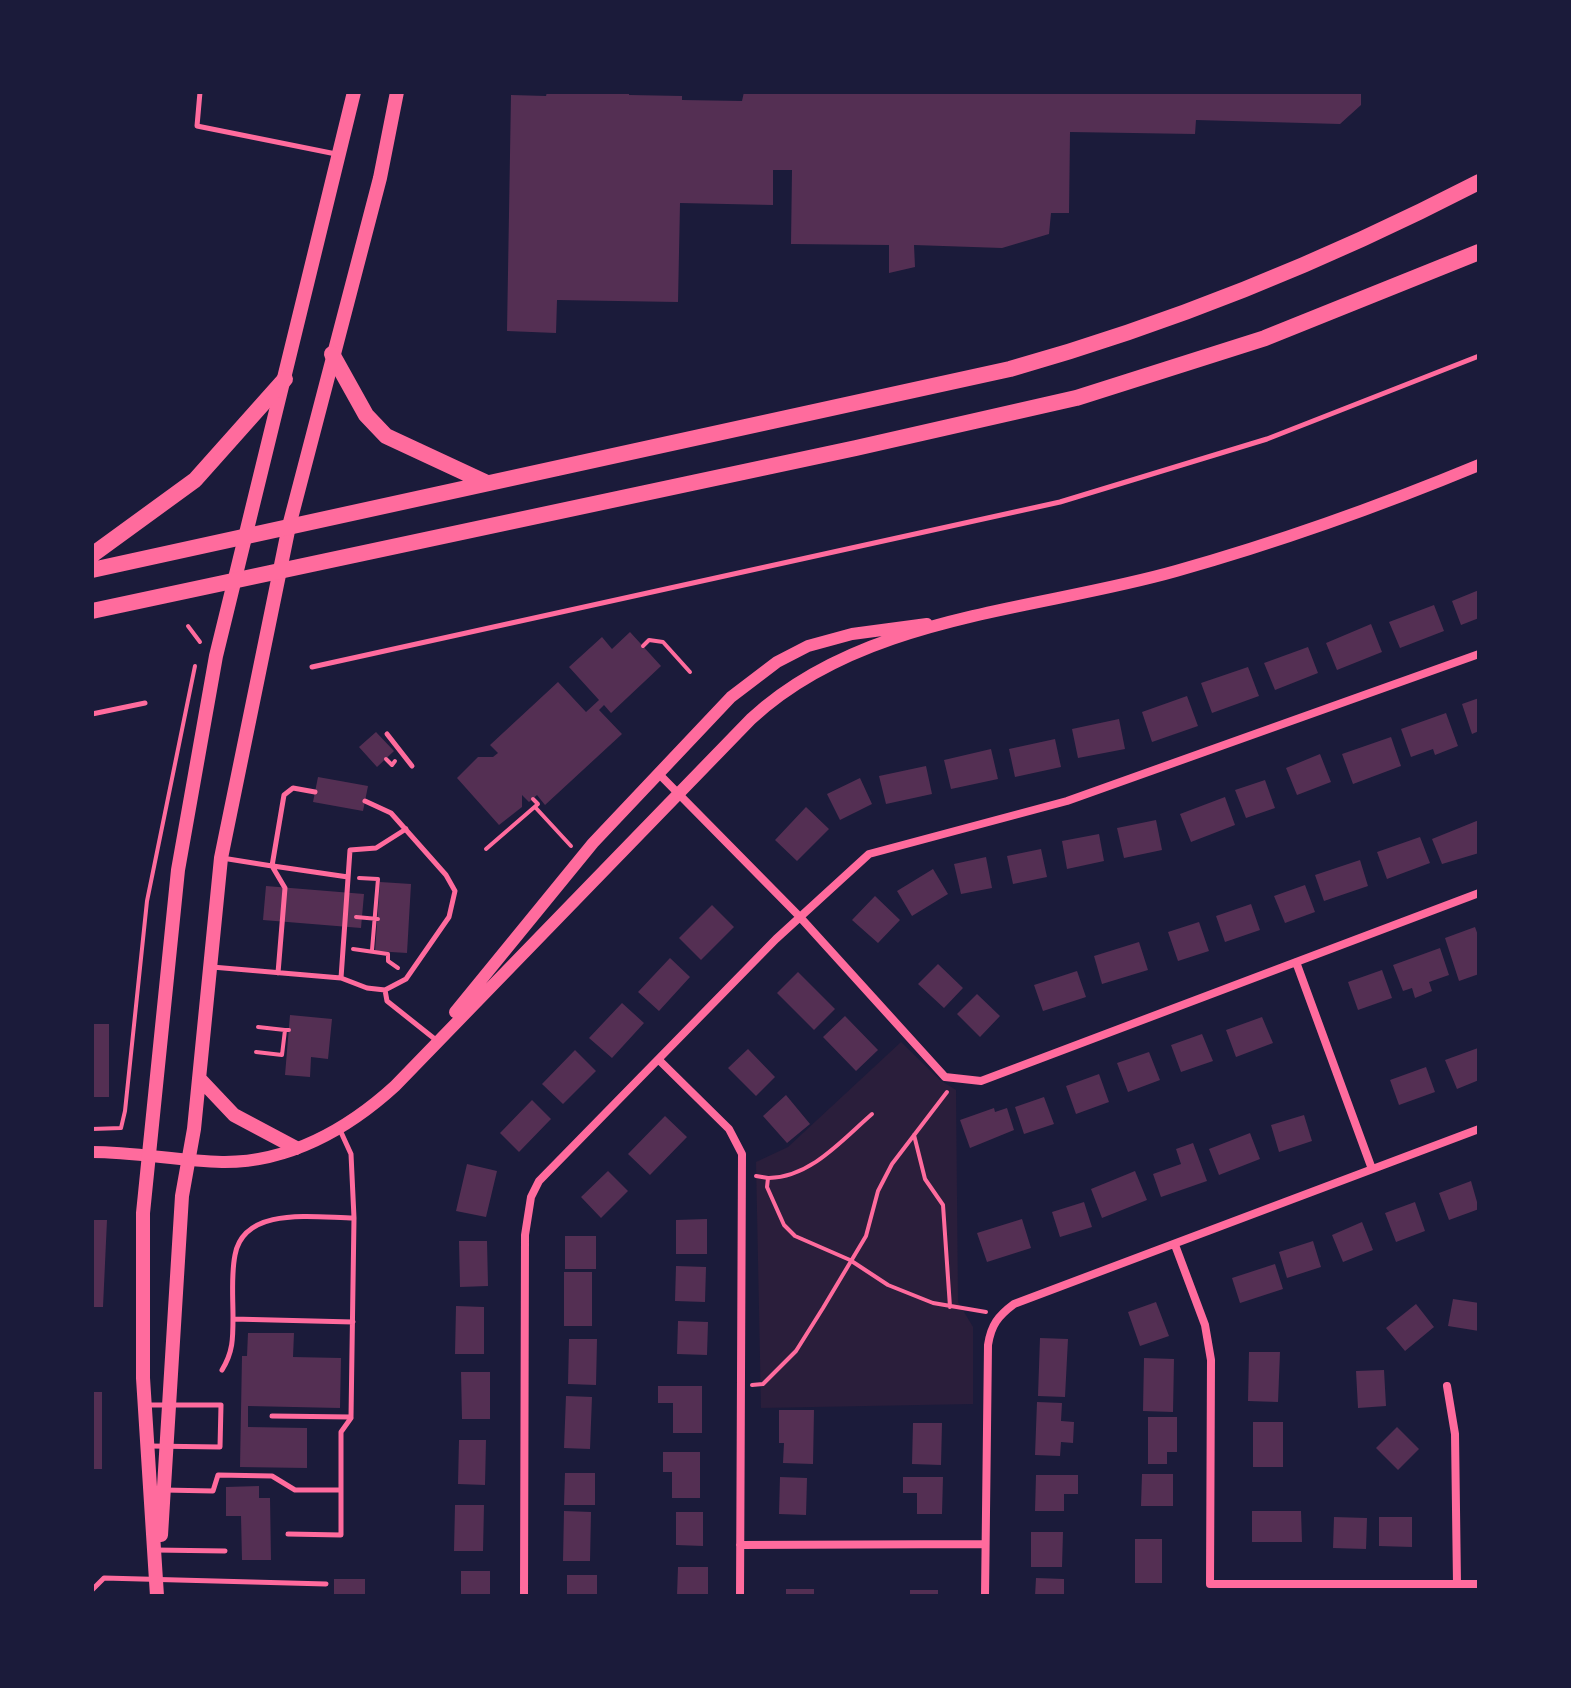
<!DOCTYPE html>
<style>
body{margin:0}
#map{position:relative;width:1571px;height:1688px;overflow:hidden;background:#1b1b3a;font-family:Merriweather,serif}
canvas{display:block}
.frame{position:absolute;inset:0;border:94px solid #1b1b3a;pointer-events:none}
</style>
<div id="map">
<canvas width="1571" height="1688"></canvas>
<div class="frame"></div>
</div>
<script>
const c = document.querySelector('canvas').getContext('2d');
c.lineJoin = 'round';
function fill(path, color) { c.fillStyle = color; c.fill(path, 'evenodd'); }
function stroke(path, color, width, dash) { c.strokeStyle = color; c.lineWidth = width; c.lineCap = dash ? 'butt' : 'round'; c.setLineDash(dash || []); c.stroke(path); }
const green = new Path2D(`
 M901,1042L940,1080L956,1090L958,1302L973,1327V1404L761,1408L756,1162L788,1147Z`);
const building = new Path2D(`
 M547,92H629V95L682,96V100L742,101L744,92H1361V105L1340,124L1196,120L1195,134L1070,132L1069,213H1051L1049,234L1002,248L914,245L915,267L889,273V245L791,244L792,170H773V205L680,203L678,302L557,300L556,333L507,331L511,95L546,96Z
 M1479,590V618L1461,625L1452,601Z
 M1434,605L1444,631L1400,648L1389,622Z
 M1371,624L1382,652L1337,670L1326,643Z
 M630,632L661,666L611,713L604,705L599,710L622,734L545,805L537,795L529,802L522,795V807L499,825L457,778L478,757H493L498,753L490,745L558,682L586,712L599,700L569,667L602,637L612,649Z
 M1308,647L1318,673L1275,690L1264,663Z
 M1248,667L1259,696L1212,713L1201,683Z
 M1187,696L1198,726L1152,742L1142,712Z
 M1479,698V731L1472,734L1462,704Z
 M1446,713L1458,746L1435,755L1433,749L1411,757L1401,729Z
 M1119,719L1125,749L1078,758L1072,729Z
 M376,732L394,751L377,767L359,747Z
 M1391,737L1401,766L1353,784L1342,754Z
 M1055,739L1061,767L1015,777L1009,749Z
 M991,749L998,779L951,789L944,760Z
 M1320,754L1331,782L1297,795L1286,768Z
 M926,766L932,794L886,804L879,776Z
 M318,777L368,786L363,811L313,802Z
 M860,778L872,804L840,820L827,794Z
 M1265,780L1275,808L1246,818L1235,790Z
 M1225,797L1235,825L1191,842L1180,814Z
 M806,807L829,829L797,861L775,840Z
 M1156,820L1162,850L1124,858L1117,828Z
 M1479,820V853L1442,864L1432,839Z
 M1099,834L1104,861L1067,869L1062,841Z
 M1420,837L1430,863L1387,879L1377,852Z
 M1041,849L1047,877L1013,884L1007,856Z
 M986,857L992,888L961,894L954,864Z
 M1360,860L1368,886L1324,901L1315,875Z
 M933,869L948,894L912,916L897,891Z
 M380,882L411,884L407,953L375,951Z
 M1305,885L1315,912L1285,923L1274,896Z
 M266,886L364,894L361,928L263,920Z
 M875,896L900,920L878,943L852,920Z
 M1251,904L1260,930L1225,942L1216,916Z
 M712,905L734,927L701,960L679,938Z
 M1199,922L1209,951L1178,961L1168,932Z
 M1475,927L1479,938V974L1459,981L1445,938Z
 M1139,942L1148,970L1102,984L1094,956Z
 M1440,948L1449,975L1429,982L1432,991L1415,998L1412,988L1403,991L1393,965Z
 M670,958L690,977L659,1011L638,992Z
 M938,964L963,988L944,1008L918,984Z
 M1382,970L1392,998L1358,1010L1348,982Z
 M1077,971L1086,997L1043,1011L1034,985Z
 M798,972L835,1009L814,1030L777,993Z
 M977,994L1000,1016L980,1037L957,1014Z
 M622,1003L644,1023L612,1058L589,1038Z
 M290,1015L332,1019L328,1059L311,1057L310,1077L285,1075Z
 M845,1016L878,1050L856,1071L823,1037Z
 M1262,1017L1273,1043L1236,1057L1226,1030Z
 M92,1024H109V1097H92Z
 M1202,1034L1213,1061L1181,1072L1171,1045Z
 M1478,1048L1479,1080L1457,1089L1445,1060Z
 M748,1049L775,1077L756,1096L728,1068Z
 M575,1050L596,1071L563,1104L542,1084Z
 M1149,1052L1160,1080L1128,1092L1117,1063Z
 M1426,1067L1435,1092L1399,1105L1390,1080Z
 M1099,1074L1109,1102L1076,1114L1066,1086Z
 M786,1095L810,1124L787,1143L763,1116Z
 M1044,1097L1054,1124L1024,1134L1015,1107Z
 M532,1100L551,1119L519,1152L500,1133Z
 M994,1108L995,1112L1007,1108L1014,1130L970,1148L960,1120Z
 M1304,1115L1312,1141L1279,1152L1271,1125Z
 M665,1116L687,1137L650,1175L628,1154Z
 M1250,1133L1260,1159L1219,1175L1209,1149Z
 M1193,1143L1207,1181L1161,1197L1153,1174L1181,1164L1176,1149Z
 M467,1164L497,1171L486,1217L456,1211Z
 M608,1171L628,1191L601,1218L581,1197Z
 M1135,1171L1147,1200L1102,1218L1091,1189Z
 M1471,1181L1479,1209L1449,1220L1439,1193Z
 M1084,1202L1092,1227L1060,1237L1052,1212Z
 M1415,1202L1425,1231L1396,1242L1385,1213Z
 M707,1219V1254H676V1220Z
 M1022,1219L1031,1248L987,1262L977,1233Z
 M92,1220H107L103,1307H92Z
 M1362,1222L1373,1250L1343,1262L1332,1235Z
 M565,1236H596V1269H565Z
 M459,1241H487L488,1286L460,1287Z
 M1313,1241L1321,1267L1287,1278L1279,1252Z
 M1275,1264L1283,1289L1240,1303L1232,1278Z
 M676,1266L706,1267L705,1302L675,1301Z
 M564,1272H592V1326H564Z
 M1453,1299L1479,1303V1331L1448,1326Z
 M1156,1302L1169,1336L1140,1346L1128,1312Z
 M1416,1304L1434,1327L1405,1351L1386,1328Z
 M456,1306L484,1307V1354H455Z
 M678,1321L708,1322L707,1355L677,1354Z
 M248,1333H294L293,1357L341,1358L340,1408L248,1406V1427L307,1428V1468L240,1467L242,1356H247Z
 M1040,1338L1068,1339L1065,1397L1038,1396Z
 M569,1339H597L596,1385L568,1384Z
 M1249,1352H1280L1278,1402L1248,1401Z
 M1144,1358L1174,1359L1173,1412L1143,1411Z
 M1384,1370L1386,1406L1358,1408L1356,1371Z
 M461,1372H490V1419H462Z
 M658,1386H702V1433H673V1403H658Z
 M92,1392H102V1469H92Z
 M566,1396L592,1397L590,1449L564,1448Z
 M1037,1402L1062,1403L1061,1421L1074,1422L1073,1443L1061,1442L1060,1456L1035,1455Z
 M779,1410H814L813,1464L783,1463L784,1443H779Z
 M1148,1417H1177V1452H1167V1464H1148Z
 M1253,1422H1283V1467H1253Z
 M913,1423H942L941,1465L912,1464Z
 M1397,1427L1419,1449L1398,1470L1376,1448Z
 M459,1440H486L485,1485L458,1484Z
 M663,1452H700V1498H672V1472H663Z
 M565,1473H595V1505H564Z
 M1142,1474H1173V1506H1141Z
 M1036,1475H1078V1494H1064V1511H1035Z
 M780,1477L807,1478L806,1515L779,1514Z
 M903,1477H943L942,1514H917V1493H903Z
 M259,1486V1498H270L271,1560H242L241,1516H226V1487Z
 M455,1505H484L483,1551H454Z
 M564,1511L591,1512L590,1561H563Z
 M1252,1511H1301L1302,1542H1252Z
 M676,1512H703V1546L676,1545Z
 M1334,1517L1367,1518L1366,1549L1333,1548Z
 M1379,1517H1412V1547L1379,1546Z
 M1031,1532H1063L1062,1567H1031Z
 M1135,1539H1162V1583H1135Z
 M678,1567H708V1596H677Z
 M461,1571H490V1596H461Z
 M567,1575H597V1596H567Z
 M1036,1578L1064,1579V1596H1035Z
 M334,1579H365V1596H334Z
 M786,1589H814V1596H786Z
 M910,1590H938V1596H910Z`);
const path = new Path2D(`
 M188,626L200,642
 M643,646L649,640L663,642L690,672
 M386,759L392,765L395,761
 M535,807L571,846
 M486,849L538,804L533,799
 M359,878L378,879L372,950
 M356,917L378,919
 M353,949L388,954V961L398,968
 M258,1027L285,1030
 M256,1052L282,1055L285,1030H289
 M92,1129L121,1128L125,1111L147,901L195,666
 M914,1135L925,1179L943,1205L950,1307
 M756,1176L768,1178L767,1187L784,1225L795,1236L850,1260L888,1285L933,1303L986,1312
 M769,1178C811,1177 842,1140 872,1114
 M752,1385L763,1384L796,1351L823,1308L866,1236L878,1191L892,1164L947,1092`);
const service = new Path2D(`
 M200,92L197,126L336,154
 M312,667L1060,502L1267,439L1479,356
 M92,714L145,703
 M387,734L412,766
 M222,858L272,866L284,795L293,788L315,792
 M272,866L285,888L278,973
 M273,866L348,877
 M212,967L341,978L367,988L385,990L406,979L449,917L455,891L446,875L391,813L365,801
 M341,978L350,850L376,848L406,829
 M385,990L387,1001L436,1040
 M340,1130L351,1154L354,1218
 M233,1319L353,1322
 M222,1370C233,1352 233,1339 233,1317C233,1297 231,1275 235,1255C244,1205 317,1218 354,1218L351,1417L272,1416
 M145,1405H221L220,1447L149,1446
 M164,1490L213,1491L218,1475L272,1476L295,1490H341
 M288,1534L341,1535V1432L351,1418
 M155,1550L225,1551
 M92,1590L104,1578L326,1584`);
const minor = new Path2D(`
 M658,773L799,916L945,1077L981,1081L1479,893
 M1296,962L1372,1169
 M660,1061L729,1129L742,1154L740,1596
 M1175,1245L1205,1325L1211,1360L1210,1584H1479
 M1447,1386L1455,1434L1457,1584
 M740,1545L985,1544
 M524,1596L525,1235L531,1197L539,1181L776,939L869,854L1067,801L1479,654
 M985,1596L988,1345C991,1325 998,1316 1014,1304L1479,1129`);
const tertiary = new Path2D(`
 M455,1012L593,843L731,697L777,662L808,646L852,634L927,624
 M92,1152C135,1152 179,1161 222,1162C288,1163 348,1129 395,1086L751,719C863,615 1035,611 1176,571C1279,542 1380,506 1479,465`);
const secondary = new Path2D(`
 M199,1078L234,1115L296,1148
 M161,1535L182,1196L194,1129L221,858L289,526L380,178L397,92
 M157,1596L143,1378V1213L178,870L216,656L354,92`);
const primary = new Path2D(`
 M332,354L366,415L386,436L487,483
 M92,555L195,480L285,379
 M92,570L1010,369C1174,323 1328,260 1479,182
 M92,611L856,448L1076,398L1265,338L1479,252`);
fill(green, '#2a1e3b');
fill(building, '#542f53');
stroke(path, '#ff6b9d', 4);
stroke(service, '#ff6b9d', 5);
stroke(minor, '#ff6b9d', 8);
stroke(tertiary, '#ff6b9d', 12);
stroke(secondary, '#ff6b9d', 14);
stroke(primary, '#ff6b9d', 16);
</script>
